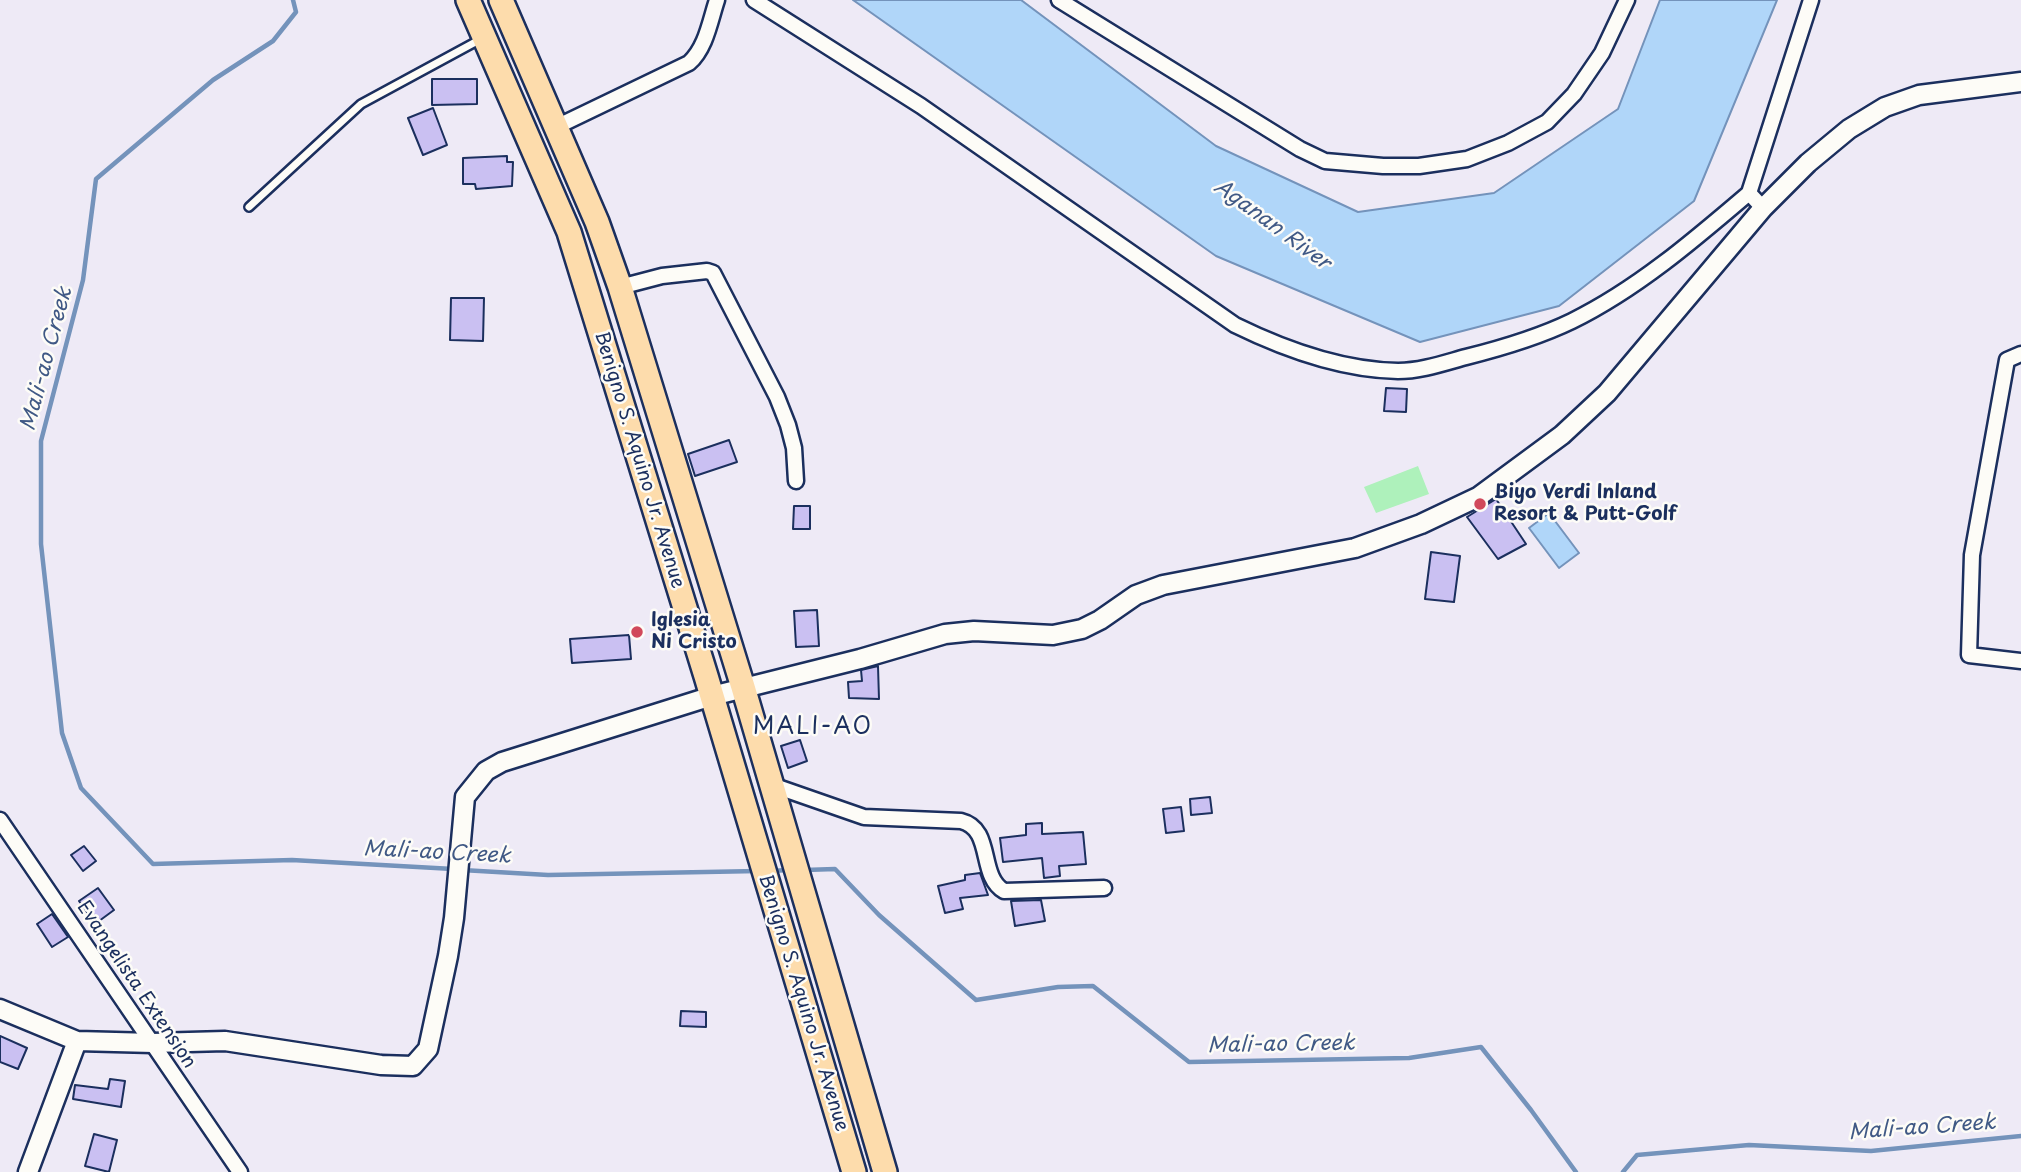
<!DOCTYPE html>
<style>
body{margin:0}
canvas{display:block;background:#eeeaf6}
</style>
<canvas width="2021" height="1172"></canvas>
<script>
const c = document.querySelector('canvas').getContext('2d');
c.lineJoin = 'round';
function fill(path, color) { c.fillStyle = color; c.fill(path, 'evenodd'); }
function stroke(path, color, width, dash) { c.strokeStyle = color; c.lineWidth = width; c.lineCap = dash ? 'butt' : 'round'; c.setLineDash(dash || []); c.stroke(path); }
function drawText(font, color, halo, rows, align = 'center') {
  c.font = font + ' "Playpen Sans",sans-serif'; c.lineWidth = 5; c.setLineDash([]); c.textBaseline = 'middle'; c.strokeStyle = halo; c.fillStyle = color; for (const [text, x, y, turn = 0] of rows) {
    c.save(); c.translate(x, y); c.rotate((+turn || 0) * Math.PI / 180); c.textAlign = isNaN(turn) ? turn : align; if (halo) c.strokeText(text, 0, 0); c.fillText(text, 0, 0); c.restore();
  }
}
const green = new Path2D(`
 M1418,466L1429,494L1376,513L1364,487Z`);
const water = new Path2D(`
 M853,0H1021L1216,146L1358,212L1494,193L1618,109L1660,0H1777L1694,201L1559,306L1420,342L1216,256Z
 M1549,513L1579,553L1559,568L1529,528Z`);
const stream = new Path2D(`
 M293,0L296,12L273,41L213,80L96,179L83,280L41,441V544L62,733L81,788L153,864L292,860L453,869
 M462,870L548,875L758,871
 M805,870L835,869L879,915L976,1000L1058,987L1093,986L1189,1062L1409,1058L1481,1047L1531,1110L1576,1172
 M770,871L789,870
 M1623,1172L1637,1155L1749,1145L1871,1151L2021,1136`);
const building = new Path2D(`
 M432,79H477V104L432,105Z
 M433,108L447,145L423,155L408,118Z
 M507,156V162H513L512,186L476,189L475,184H463V158Z
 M451,298H484L483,341L450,340Z
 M1386,388L1407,389L1406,412L1384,411Z
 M729,440L737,462L695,476L688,454Z
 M1496,499L1526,544L1498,559L1467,517Z
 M794,506H810V529H793Z
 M1431,552L1460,556L1454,602L1425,599Z
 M817,610L819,646L796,647L794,611Z
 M629,635L631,659L572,663L570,639Z
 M878,666L879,699L849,698L848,682L862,681L861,670Z
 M800,740L807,761L788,768L781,746Z
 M1210,797L1212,813L1191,815L1190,799Z
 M1181,807L1184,831L1166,833L1163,809Z
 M1042,823V834L1083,832L1086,864L1059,866L1060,876L1044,878L1042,858L1003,862L1000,838L1026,835V824Z
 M84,846L96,861L83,871L71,855Z
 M980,873L988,895L960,898L963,909L945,913L938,886L965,880V875Z
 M98,888L114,910L95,924L79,901Z
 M1041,900L1045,921L1015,926L1011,901Z
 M52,914L68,937L52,947L37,924Z
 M681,1011L706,1012V1027L680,1026Z
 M0,1036L27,1048L18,1069L0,1062Z
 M110,1079L125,1081L121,1107L73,1099L75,1085L108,1089Z
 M94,1134L117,1140L109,1172L85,1166Z`);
const service = new Path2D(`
 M249,207L361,104L481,39`);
const minor = new Path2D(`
 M754,0L921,106L1235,325C1286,350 1341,370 1398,371C1421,371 1444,363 1466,357C1502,348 1539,337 1572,321C1637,289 1694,240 1749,193
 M1059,0L1300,149L1325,161L1383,166H1419L1467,159L1508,143L1547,122L1574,94L1602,53L1627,0
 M556,127L689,63C706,48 710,21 717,0
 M1763,208L1749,193L1811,0
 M620,287L662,276L707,271L713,273L777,397L788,425L794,448L796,481
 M2021,354L2007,360L1972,555L1969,655L2021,661
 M772,785L864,817L961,821C994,829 978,876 1004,891L1104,888
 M0,820L240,1172`);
const tertiary = new Path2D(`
 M0,1009L77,1041L153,1043L225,1041L381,1065L413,1066L428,1049L448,956L454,918L465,797L486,771L502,762L712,696L860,659L945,634L974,631L1053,635L1082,629L1100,620L1136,595L1163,585L1355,548L1421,524L1478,497L1562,435L1607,393L1763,208L1808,163L1849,129L1885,107L1919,95L2021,82
 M28,1172L77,1041`);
const primary = new Path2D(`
 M468,0L569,232L706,676L854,1172
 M501,0L597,222L620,287L743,687L885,1172`);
const markers = [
 [1480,504,7,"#d1495b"],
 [637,632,7,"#d1495b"]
];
const streetNames = [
 ["Benigno S. Aquino Jr. Avenue",639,460,73],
 ["Evangelista Extension",136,985,56],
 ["Benigno S. Aquino Jr. Avenue",803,1003,73]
];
const poiNames = [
 ["Biyo Verdi Inland",1494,493],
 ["Resort & Putt-Golf",1494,515],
 ["Iglesia",651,621],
 ["Ni Cristo",651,643]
];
const waterNames = [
 ["Aganan River",1272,225,36],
 ["Mali-ao Creek",47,359,-75],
 ["Mali-ao Creek",437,853,3],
 ["Mali-ao Creek",1281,1045,-1],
 ["Mali-ao Creek",1922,1128,-4]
];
const quarterNames = [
 ["MALI-AO",813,728]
];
fill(green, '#aef1bb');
fill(water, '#b0d6f9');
stroke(water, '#7493bb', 2);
stroke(stream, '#7493bb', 4.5);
fill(building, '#cac0f2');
stroke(building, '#1b2f5e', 2);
stroke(service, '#1b2f5e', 12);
stroke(minor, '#1b2f5e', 19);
stroke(tertiary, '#1b2f5e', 23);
stroke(primary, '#1b2f5e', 28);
stroke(service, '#fdfcf7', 7);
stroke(minor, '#fdfcf7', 14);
stroke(tertiary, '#fdfcf7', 18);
stroke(primary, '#fddcac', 23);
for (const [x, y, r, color] of markers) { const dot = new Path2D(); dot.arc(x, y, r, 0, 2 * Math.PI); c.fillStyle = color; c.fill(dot); stroke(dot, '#fdfcf7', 2.5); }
drawText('19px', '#1b2f5e', '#fdfcf7', streetNames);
drawText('bold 19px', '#1b2f5e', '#fdfcf7', poiNames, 'left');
drawText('italic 21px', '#405985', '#fdfcf7', waterNames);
c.letterSpacing = '2px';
drawText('23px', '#1b2f5e', '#fdfcf7', quarterNames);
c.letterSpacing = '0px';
</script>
